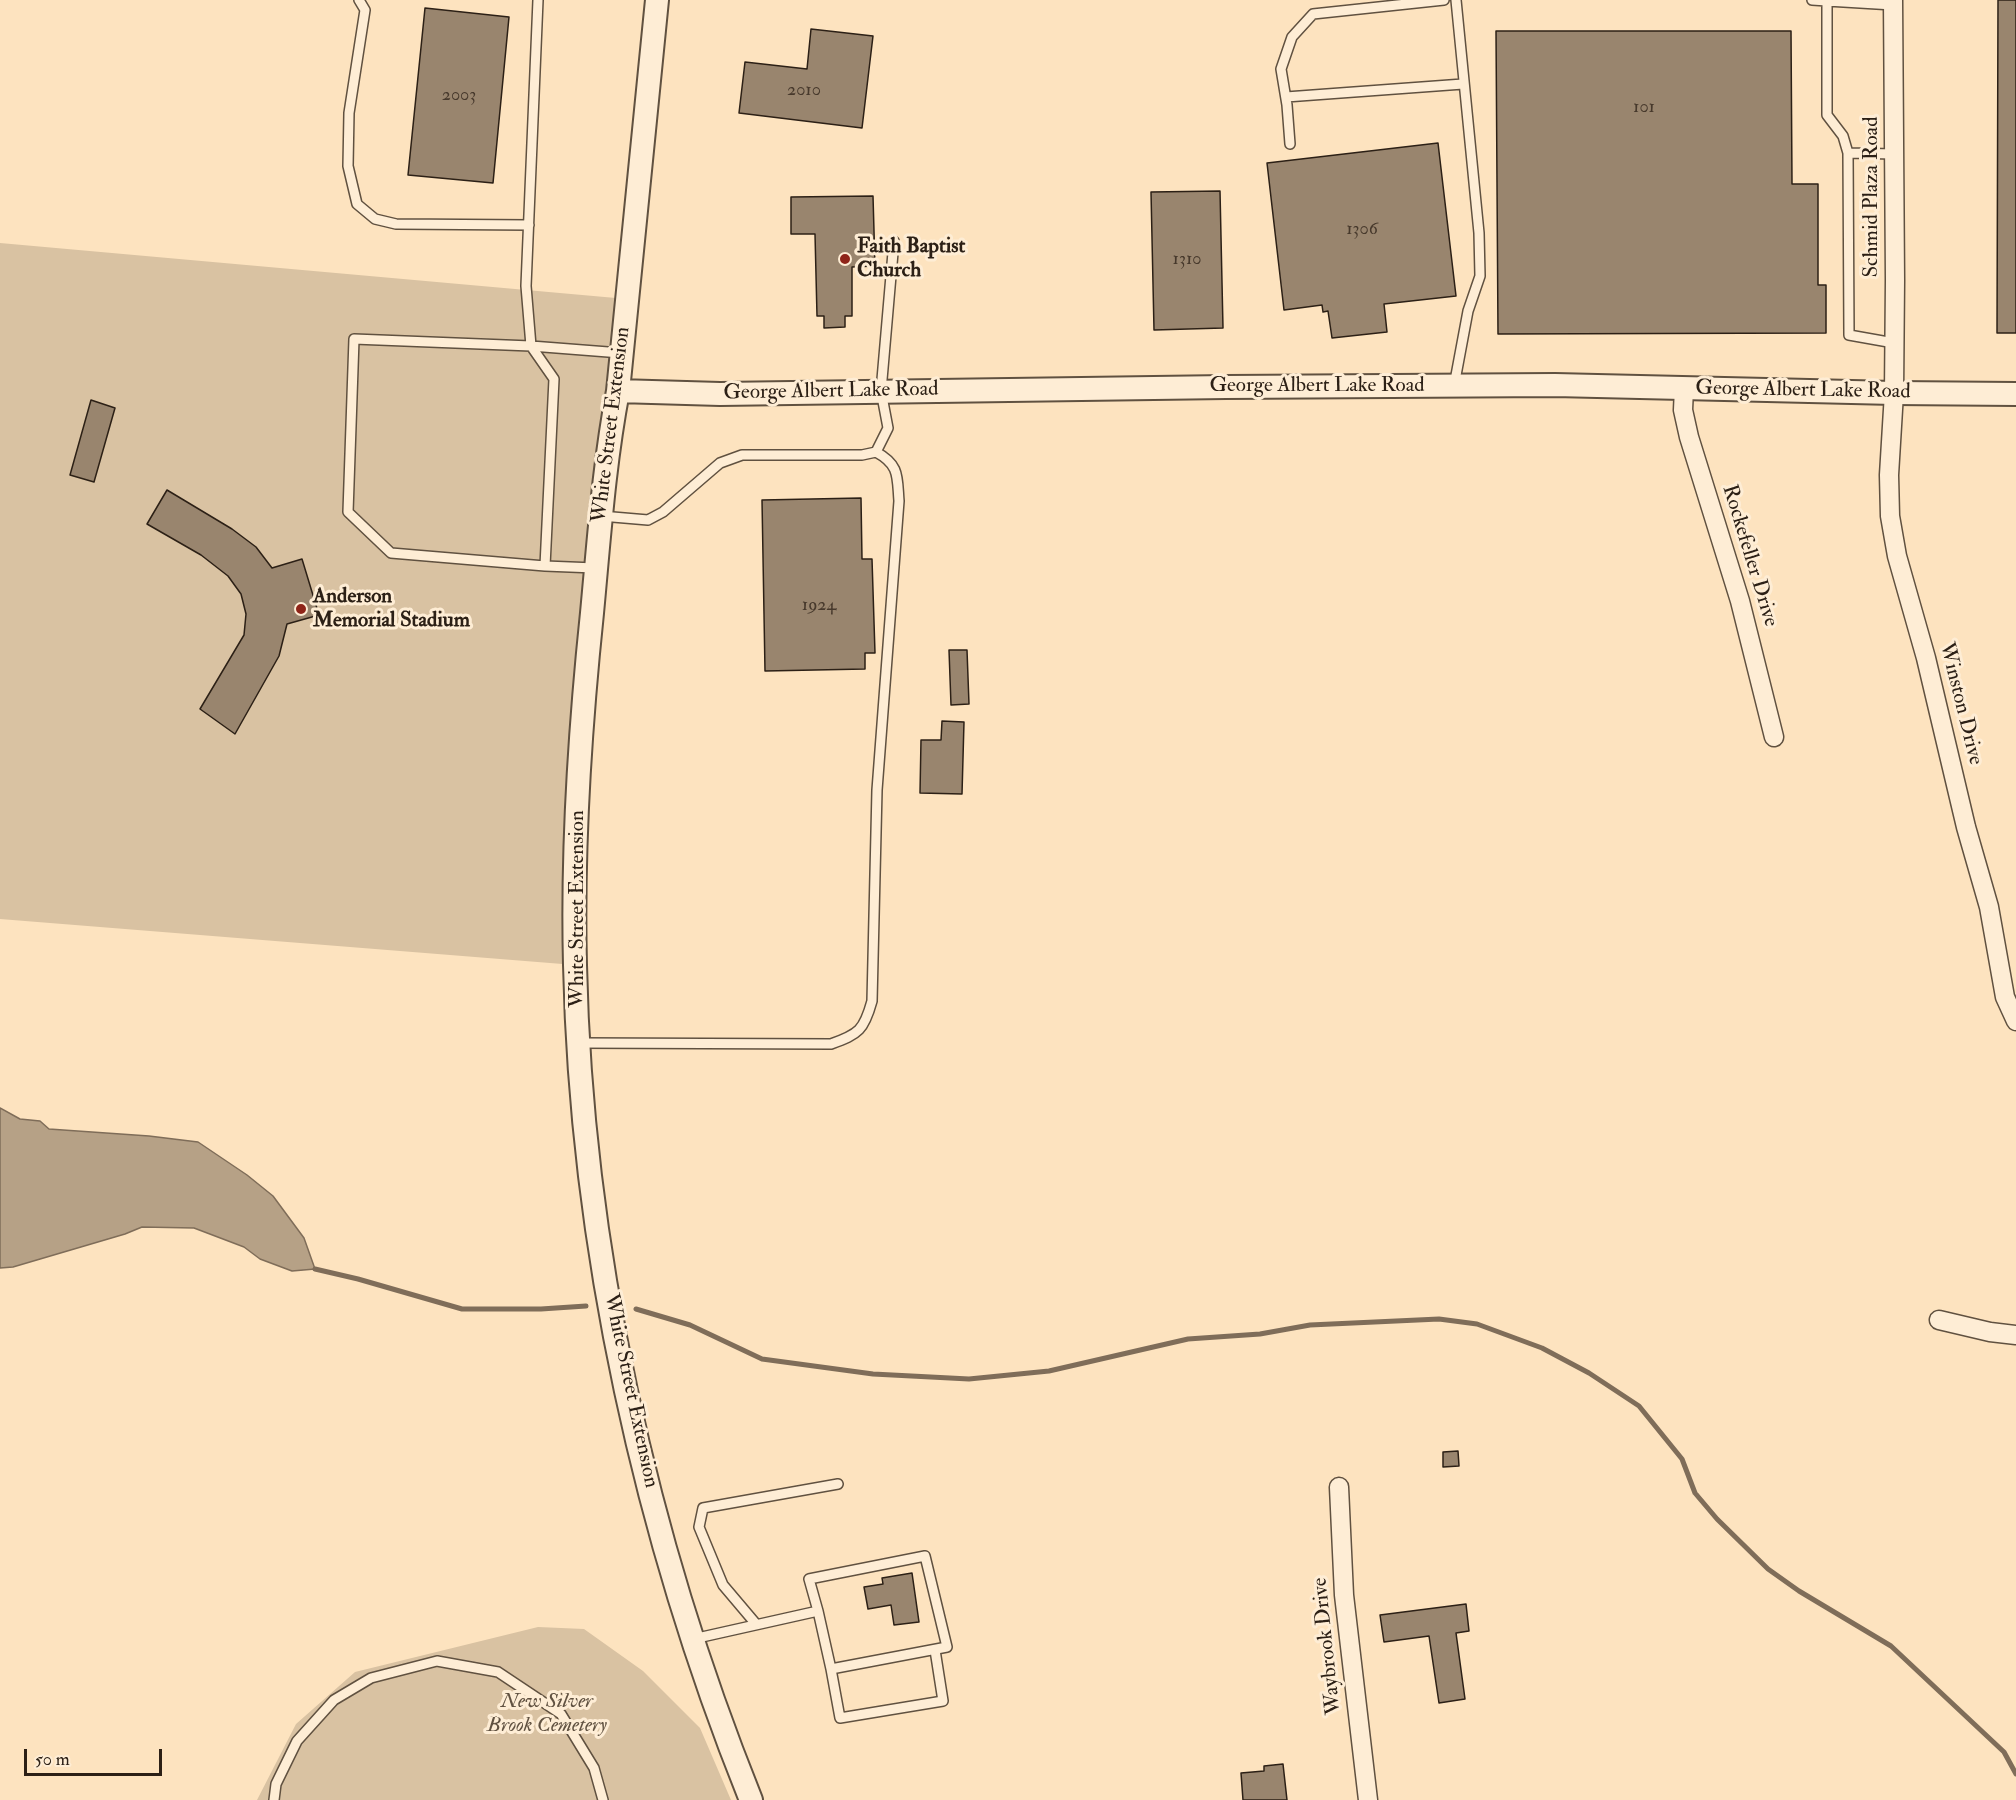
<!DOCTYPE html>
<style>
body{margin:0}
#map{position:relative;width:2016px;height:1800px;overflow:hidden;background:#fde3bf;font-family:"IM FELL Double Pica",serif}
canvas{display:block}
.scale{position:absolute;left:24px;top:1749px;width:138px;height:27px;box-sizing:border-box;border:3px solid #2c2016;border-top:0;padding-left:8px;font-size:18px;line-height:21px;white-space:nowrap;color:#2c2016;-webkit-text-stroke:4px #feedd5;paint-order:stroke}
</style>
<div id="map">
<canvas width="2016" height="1800"></canvas>
<div class="scale">50 m</div>
</div>
<script>
const c = document.querySelector('canvas').getContext('2d');
c.lineJoin = 'round';
function fill(path, color) { c.fillStyle = color; c.fill(path, 'evenodd'); }
function stroke(path, color, width, dash) { c.strokeStyle = color; c.lineWidth = width; c.lineCap = dash ? 'butt' : 'round'; c.setLineDash(dash || []); c.stroke(path); }
function drawText(font, color, halo, rows, align = 'center') {
  c.font = font + ' "IM FELL Double Pica",serif'; c.lineWidth = 6; c.setLineDash([]); c.textBaseline = 'middle'; c.strokeStyle = halo; c.fillStyle = color; for (const [text, x, y, turn = 0] of rows) {
    c.save(); c.translate(x, y); c.rotate((+turn || 0) * Math.PI / 180); c.textAlign = isNaN(turn) ? turn : align; if (halo) c.strokeText(text, 0, 0); c.fillText(text, 0, 0); c.restore();
  }
}
const green = new Path2D(`
 M0,243L627,299L575,965L0,919Z
 M538,1627L584,1629L643,1671L700,1728L731,1800H257L296,1724L355,1672Z`);
const water = new Path2D(`
 M0,1108L20,1119L40,1121L49,1129L149,1136L198,1142L247,1175L273,1196L304,1238L315,1269L292,1271L260,1259L244,1247L194,1228L142,1227L125,1234L13,1267L0,1268Z`);
const stream = new Path2D(`
 M315,1269L358,1279L462,1309H541L586,1306
 M636,1309L690,1325L762,1359L873,1374L969,1379L1049,1371L1188,1339L1260,1334L1310,1325L1439,1319L1477,1324L1542,1348L1589,1373L1639,1406L1682,1459L1695,1493L1717,1519L1768,1569L1799,1591L1891,1646L2004,1752L2016,1774`);
const building = new Path2D(`
 M1998,0H2016V333H1997Z
 M425,8L509,17L493,183L408,175Z
 M811,29L873,36L862,128L739,113L745,62L807,69Z
 M1496,31H1791L1792,184H1818V285H1826V333L1498,334Z
 M1438,143L1456,296L1384,304L1387,332L1332,338L1328,311L1323,312L1322,305L1284,310L1267,163Z
 M1220,191L1223,328L1154,330L1151,192Z
 M873,196L875,266L852,267V316H845V327L824,328V316H817L815,234H791V197Z
 M91,400L115,408L94,482L70,475Z
 M167,490L232,529L256,547L272,568L302,559L319,615L287,624L279,656L235,734L200,709L244,635L246,614L241,594L228,576L201,555L147,524Z
 M861,498L862,559H872L875,653H865V669L765,671L762,500Z
 M949,650H967L969,704L951,705Z
 M942,721L964,722L962,794L920,793L921,740H941Z
 M1458,1451L1459,1466L1443,1467V1452Z
 M912,1573L919,1622L894,1625L891,1605L868,1609L864,1587L883,1584L882,1578Z
 M1466,1604L1469,1631L1456,1633L1465,1699L1439,1703L1429,1636L1384,1642L1380,1615Z
 M1283,1764L1287,1800H1243L1241,1773L1264,1771V1766Z`);
const service = new Path2D(`
 M359,0L365,10L349,113L348,166L357,204L375,219L396,224L529,225
 M538,0L526,286L531,346L554,379L545,566L595,568
 M1812,0L1827,1
 M1893,5L1827,1V115L1843,136L1848,153L1849,335L1894,343
 M1286,97L1463,84
 M1290,144L1287,105L1281,69L1292,37L1313,14L1444,0
 M1848,153L1894,154
 M1454,386L1468,311L1480,276L1479,233L1456,0
 M601,516L648,520L663,512L720,463L742,455H862L876,452L888,428L881,391L894,241
 M545,566L391,553L348,512L354,339L531,346L621,353
 M579,1043L831,1044C859,1034 864,1030 872,1001L877,790L899,501C897,477 900,465 876,452
 M756,1624L723,1585L699,1527L703,1508L838,1484
 M693,1639L818,1611L831,1669L947,1647L925,1556L809,1579L818,1611
 M831,1669L840,1718L943,1701L935,1650
 M274,1800L276,1784L297,1741L334,1700L371,1678L437,1661L498,1672L561,1714L594,1768L603,1800`);
const minor = new Path2D(`
 M1893,0L1895,280L1894,393L1889,475L1890,516L1897,556L1926,658L1966,827L1989,907L2005,997L2016,1021
 M1684,388L1683,410L1689,437L1740,601L1774,737
 M1939,1320L1990,1332L2016,1335
 M1339,1487L1344,1595L1368,1800`);
const tertiary = new Path2D(`
 M657,0L618,391C604,464 599,539 592,613C580,728 572,850 575,965C581,1246 646,1540 751,1800
 M618,391L720,394L1226,387L1555,385L1894,393L2016,394`);
const markers = [
 [845,259,6,"#8f2418"],
 [301,609,6,"#8f2418"]
];
const numberNames = [
 ["2010",804,91],
 ["2003",459,96],
 ["101",1644,108],
 ["1306",1362,230],
 ["1310",1187,260],
 ["1924",819,606]
];
const streetNames = [
 ["Schmid Plaza Road",1872,197,-90],
 ["George Albert Lake Road",1317,386],
 ["George Albert Lake Road",1803,391,1],
 ["George Albert Lake Road",831,392,-1],
 ["White Street Extension",612,425,-83],
 ["Rockefeller Drive",1749,556,73],
 ["Winston Drive",1960,704,76],
 ["White Street Extension",578,909,-90],
 ["White Street Extension",630,1391,78],
 ["Waybrook Drive",1328,1646,-96]
];
const poiNames = [
 ["Faith Baptist",857,247],
 ["Church",857,271],
 ["Anderson",313,597],
 ["Memorial Stadium",313,621]
];
const parkNames = [
 ["New Silver",547,1702],
 ["Brook Cemetery",547,1726]
];
fill(green, '#d9c2a2');
fill(water, '#b6a186');
stroke(water, '#7f6d59', 1.5);
stroke(stream, '#7f6d59', 5);
fill(building, '#99856e');
stroke(building, '#2c2016', 1.5);
stroke(service, '#605140', 12);
stroke(minor, '#605140', 21);
stroke(tertiary, '#605140', 26);
stroke(service, '#feedd5', 9);
stroke(minor, '#feedd5', 18);
stroke(tertiary, '#feedd5', 22);
for (const [x, y, r, color] of markers) { const dot = new Path2D(); dot.arc(x, y, r, 0, 2 * Math.PI); c.fillStyle = color; c.fill(dot); stroke(dot, '#feedd5', 2); }
drawText('18px', '#47392c', null, numberNames);
drawText('21px', '#2c2016', '#feedd5', streetNames);
drawText('bold 21px', '#2c2016', '#feedd5', poiNames, 'left');
drawText('italic 21px', '#605140', '#feedd5', parkNames);
</script>
